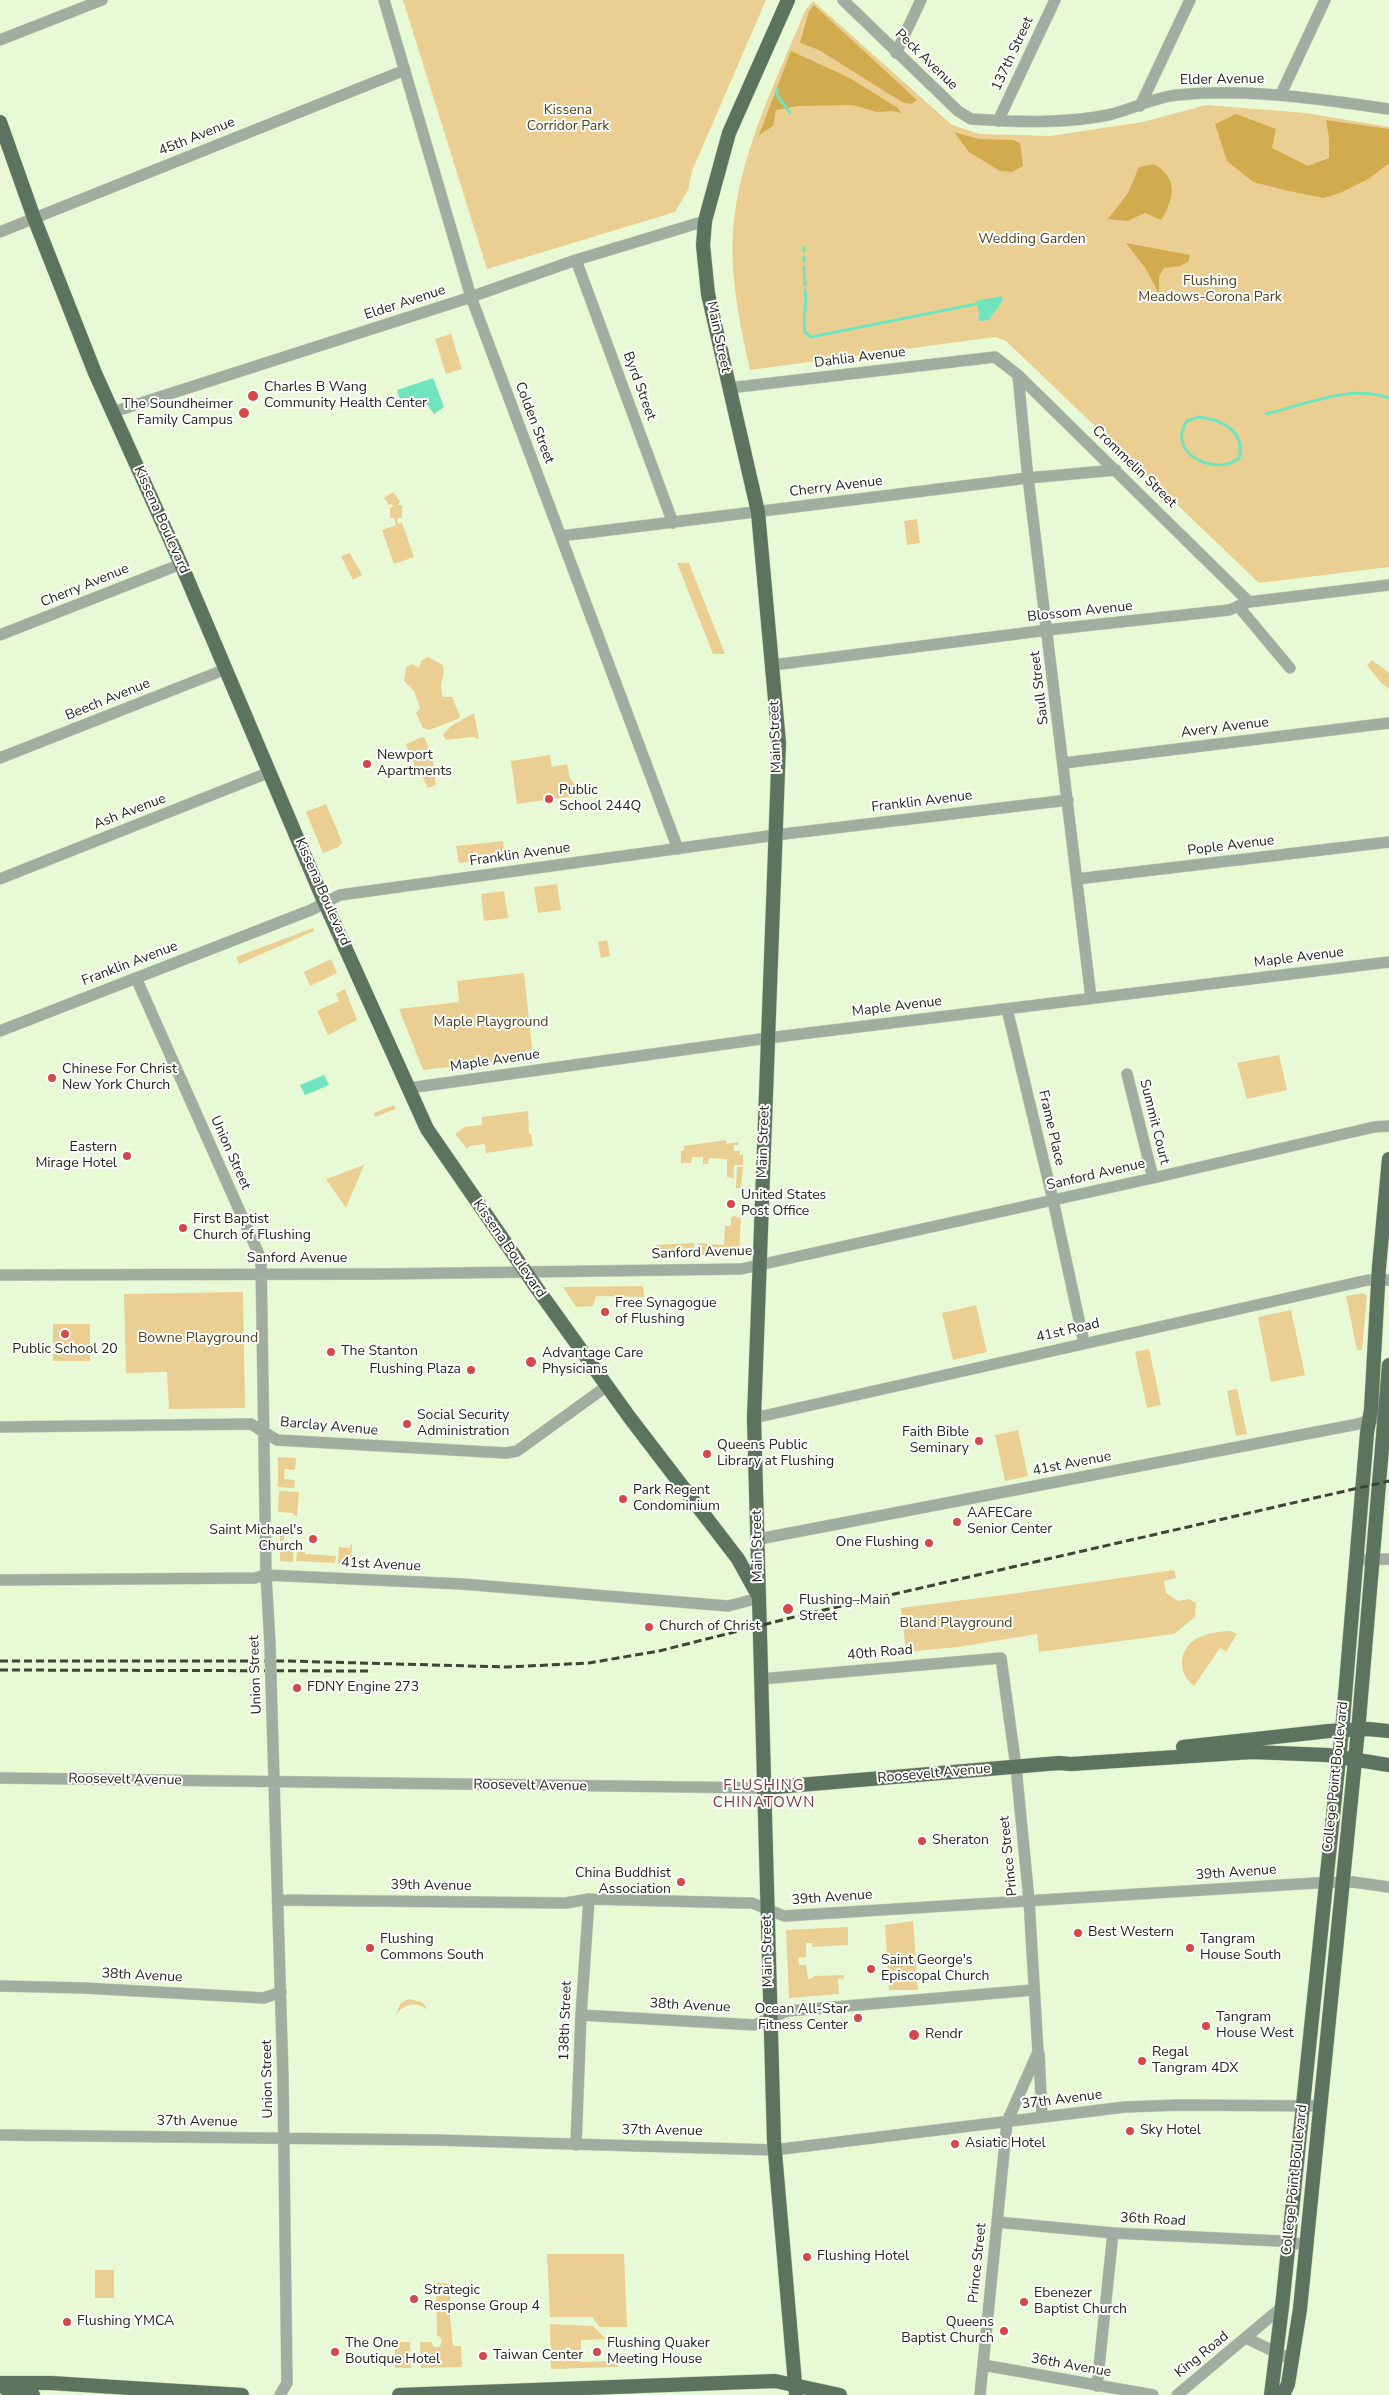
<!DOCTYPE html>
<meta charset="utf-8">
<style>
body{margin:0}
canvas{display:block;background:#e8f9d6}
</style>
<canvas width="1389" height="2395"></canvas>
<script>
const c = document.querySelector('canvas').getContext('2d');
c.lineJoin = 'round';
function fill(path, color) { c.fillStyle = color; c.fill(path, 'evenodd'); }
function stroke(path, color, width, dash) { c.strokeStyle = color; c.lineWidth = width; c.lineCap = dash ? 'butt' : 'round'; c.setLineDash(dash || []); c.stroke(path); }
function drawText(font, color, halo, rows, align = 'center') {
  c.font = font + ' "Nunito Sans",sans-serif'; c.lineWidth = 4; c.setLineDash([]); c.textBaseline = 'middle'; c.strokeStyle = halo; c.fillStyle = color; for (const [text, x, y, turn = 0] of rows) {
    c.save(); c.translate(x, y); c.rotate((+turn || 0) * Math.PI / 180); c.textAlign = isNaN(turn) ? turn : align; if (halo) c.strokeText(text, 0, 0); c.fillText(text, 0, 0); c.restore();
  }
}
const green = new Path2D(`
 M403,0H766L692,171L688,190L675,212L487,269Z
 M813,1L952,125L980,134L1050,136L1143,122L1206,105L1306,113L1389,127V567L1259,583L1006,341L995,337L750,370C739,320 727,264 735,212C745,142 778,76 805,11Z
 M451,334L462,369L446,374L435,339Z
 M393,492L400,501L398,505H402V518H397L398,524L402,523L414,557L394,564L382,530L396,525L394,518H390V508L393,507L392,504L389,505L384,498Z
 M917,519L920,543L907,545L904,521Z
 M350,553L362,575L353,580L341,556Z
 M677,563H689L725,654H713Z
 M428,657L443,665C446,676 438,682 443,697H452L460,716L458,719L429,730L423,728L416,713L420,708L414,691L404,681L406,667L413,664L416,667L420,666L421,661Z
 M1372,660L1389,673V689L1381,683L1367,665Z
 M474,713L479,739L473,737L446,740L443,735L451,726Z
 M422,737L425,738L433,761L436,785L428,788L419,770L416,769L406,744Z
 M550,755L552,767L567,764L570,778L582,795L517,804L511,761Z
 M326,804L342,842L339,847L323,853L306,812Z
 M503,841L505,857L459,863L456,846Z
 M557,884L561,910L538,913L534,887Z
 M504,891L508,918L484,921L481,894Z
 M313,928L314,931L239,964L236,957Z
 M607,940L610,956L601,958L598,942Z
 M331,959L337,973L310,986L304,972Z
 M524,973L533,1057L423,1070L399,1009L459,1002L457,981Z
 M345,989L357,1020L328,1035L317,1011L339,1001L336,994Z
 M1279,1055L1287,1090L1247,1099L1237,1063Z
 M394,1105L396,1109L375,1117L374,1113Z
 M528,1111L529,1134H531L533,1146L486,1153L485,1144L470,1146L467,1149L455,1134L465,1127L482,1125V1117Z
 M726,1140L727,1144L738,1142V1145H734V1151H740V1155H743V1165H734L733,1188V1178L727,1177V1159L709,1158L708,1164H703V1157H692L691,1163H681V1151L684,1150V1146Z
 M364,1165L346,1208L326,1179Z
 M737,1167H743L741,1188H736Z
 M734,1216L741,1218L739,1254L698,1255V1243L724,1245L725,1226H731V1218Z
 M694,1243L695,1255L656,1256V1245Z
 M643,1286L644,1297L596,1296L593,1306L576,1307L563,1287Z
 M243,1292L245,1408L169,1409L167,1372L126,1373L124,1294Z
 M1363,1293L1367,1296L1362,1350H1357L1346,1296Z
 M976,1305L987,1352L953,1360L942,1313Z
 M1291,1310L1305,1375L1271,1382L1258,1317Z
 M53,1324H90V1361H53Z
 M1149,1349L1161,1405L1147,1408L1135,1352Z
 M1237,1389L1247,1434L1236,1436L1227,1391Z
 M1018,1430L1028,1476L1005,1481L995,1435Z
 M278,1457L296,1458L295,1470L285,1469L284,1479L295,1480L294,1488L278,1487Z
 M279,1491L299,1492L297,1516L293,1515V1513L278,1512Z
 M280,1535H284V1543L294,1544L293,1562L280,1561Z
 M351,1544H352L351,1565L338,1564L339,1547L350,1548Z
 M297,1551L305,1552V1554L336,1556L335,1563L296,1561Z
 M1174,1570L1176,1578L1164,1581L1166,1593L1178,1601L1189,1599L1196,1603L1195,1617L1174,1634L1039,1652L1037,1634L958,1647L906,1652L901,1608L1011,1594Z
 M1230,1631L1237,1634L1226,1652L1220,1648L1194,1686C1186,1679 1182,1673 1182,1662C1184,1637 1209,1632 1230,1631Z
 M913,1921L918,1990H889L885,1925Z
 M848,1927V1945L812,1947V1943H806V1957L798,1958L799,1965H806L808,1979L813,1978L814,1976L844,1975V1978L838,1979L839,1994L789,1998L786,1930Z
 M408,1999L422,2002L428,2010C417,2001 404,2003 396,2015L400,2004Z
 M547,2254H624L627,2327H600L592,2317H550Z
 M95,2270H114V2298H95Z
 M436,2282L452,2285L458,2290L451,2291L449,2306L453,2346H461L462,2367L421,2368L420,2342H431L434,2347H440L442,2339L437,2335Z
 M550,2324L593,2326L606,2339L581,2340V2362L617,2361L618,2367L551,2369Z
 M400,2342H410L411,2368H395V2347Z`);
const forest = new Path2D(`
 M814,5L917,100L911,104L902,102L819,50L800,43L809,11Z
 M791,51L848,77L898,108L901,113L893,111L877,112L853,105L798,106L776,110L773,126L759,135Z
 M1236,114L1276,129L1272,148L1308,166L1329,158V138L1326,120L1389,129V163L1370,178L1340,193L1323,198L1289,191L1253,182L1227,161L1215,124Z
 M954,132L979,139L1013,140L1020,143L1023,166L1012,172L1000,171L969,152Z
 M1154,164C1178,178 1175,198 1161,220L1145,213L1127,221L1108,219L1128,193L1139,167Z
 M1126,243L1190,255L1188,262L1180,266L1164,268L1159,276V294L1146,269Z`);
const water = new Path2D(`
 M1002,296L1003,300L989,320L979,321L978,316H980L976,301Z
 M433,378L444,407L434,414L426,403L403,409L397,390Z
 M324,1075L329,1085L305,1095L300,1085Z`);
const stream = new Path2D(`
 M777,89V95L790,113
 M804,247V251
 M804,261V257
 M804,267L805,285
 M805,290C808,305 802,318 805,332L811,337L976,304
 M1266,414C1304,405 1351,384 1389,398
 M1199,417C1222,420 1246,431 1239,458C1217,477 1165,454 1187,421Z`);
const minor = new Path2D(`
 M384,0L471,297L678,849
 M843,0L958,111L971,119C1016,122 1064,124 1108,115C1131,110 1154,97 1177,95C1248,88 1318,99 1389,109
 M0,40L102,0
 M896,53L921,0
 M1281,94L1325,0
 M1140,106L1190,0
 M998,121L1055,0
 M0,232L405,70
 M576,260L673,523
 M1018,375L1027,469L1091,998
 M729,388L995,357L1018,375L1249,602
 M113,412L462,300L576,260L705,221
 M561,536L1028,478L1116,470
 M1238,606L1290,668
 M0,635L181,564
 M773,665L1056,629L1229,610L1249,602L1389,585
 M0,758L226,669
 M1064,763L1389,723
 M0,879L270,772
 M1077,879L1389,842
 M136,978L261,1259L266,1575L270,1644
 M1007,1009L1053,1200L1084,1343
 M0,1031L311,910L340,895L776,835L1068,800
 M1127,1074L1153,1178
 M409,1088L768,1038L1389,962
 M0,1275L383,1274L741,1269L1153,1178L1374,1127L1389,1126
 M754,1418L1368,1280H1389
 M0,1427L251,1424L277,1440L506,1453L517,1451L607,1386
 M759,1539L1358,1424L1389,1414
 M1357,1560L1389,1559
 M0,1580L255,1578L266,1575L462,1584L728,1606L759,1598
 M761,1679L1001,1658L1016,1767L1029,1900L1038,2052L1007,2122L980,2395
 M271,1680L283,2079L287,2383L280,2395
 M0,1778L764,1788
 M279,1900L566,1903L589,1899L744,1903H752L784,1916L1315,1883L1353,1882L1389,1887
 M0,1986L84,1988L264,1998L281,1992
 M581,2015L754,2025L788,2011L1033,1990
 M1039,2054L1042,2117
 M0,2135L435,2140L774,2150L1125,2107L1180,2105L1320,2106
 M576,2145L581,2015L589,1899
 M997,2222L1113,2233L1279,2241L1307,2245
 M1246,2338L1292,2360
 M983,2365L1153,2395
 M1097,2386L1113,2233
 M1177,2395L1282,2307`);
const major = new Path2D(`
 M788,0L729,133L705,221L703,245L708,294L758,512L779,743L754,1418L774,2141L796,2395
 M0,122L34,218L95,373L181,564L320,892L427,1129L536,1287L630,1418L738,1559L759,1597
 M1183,1747L1329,1731L1368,1729L1389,1731
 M764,1788L1059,1763L1071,1764L1252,1752L1327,1755L1389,1765
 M0,2383H51L242,2395
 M6,2389L33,2395
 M399,2395L775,2381L840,2395
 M1271,2395L1282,2307L1343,1720L1367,1433L1371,1410L1379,1267L1389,1159
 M1283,2395L1288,2384L1300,2309L1359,1720L1389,1365`);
const rail = new Path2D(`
 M0,1661H288L507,1667L589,1663L659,1651L798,1616L1389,1481
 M0,1670L370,1671`);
const minorBridge = new Path2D(`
 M270,1644L271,1680`);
const markers = [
 [253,396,6,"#d64748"],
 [244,413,6,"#d64748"],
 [367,764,5,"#d64748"],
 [549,799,5,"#d64748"],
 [52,1078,5,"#d64748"],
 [127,1156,5,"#d64748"],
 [731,1204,5,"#d64748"],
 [183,1228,5,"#d64748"],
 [605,1312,5,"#d64748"],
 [65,1334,5,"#d64748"],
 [331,1352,5,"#d64748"],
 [531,1362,6,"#d64748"],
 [471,1370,5,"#d64748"],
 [407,1424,5,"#d64748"],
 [979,1441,5,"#d64748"],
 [707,1454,5,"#d64748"],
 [623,1499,5,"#d64748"],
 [957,1522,5,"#d64748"],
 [313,1539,5,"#d64748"],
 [929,1543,5,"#d64748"],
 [788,1609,6,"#d64748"],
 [649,1627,5,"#d64748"],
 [297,1688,5,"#d64748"],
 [922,1841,5,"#d64748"],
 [681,1882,5,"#d64748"],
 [1078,1933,5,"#d64748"],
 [370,1948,5,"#d64748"],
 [1190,1948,5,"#d64748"],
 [871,1969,5,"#d64748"],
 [858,2018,5,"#d64748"],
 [1206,2026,5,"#d64748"],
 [914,2035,6,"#d64748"],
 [1142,2061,5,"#d64748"],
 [1130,2131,5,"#d64748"],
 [955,2144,5,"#d64748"],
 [807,2257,5,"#d64748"],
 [414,2299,5,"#d64748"],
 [1024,2302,5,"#d64748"],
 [67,2322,5,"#d64748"],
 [1004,2331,5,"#d64748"],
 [335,2352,5,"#d64748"],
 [597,2352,5,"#d64748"],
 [483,2356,5,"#d64748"]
];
const streetNames = [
 ["137th Street",1013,54,-65],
 ["Peck Avenue",926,60,44],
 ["Elder Avenue",1222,80,-1],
 ["45th Avenue",197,137,-22],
 ["Elder Avenue",405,303,-18],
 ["Main Street",718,337,78],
 ["Dahlia Avenue",860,358,-7],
 ["Byrd Street",639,386,70],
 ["Colden Street",534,423,69],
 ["Crommelin Street",1134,467,44],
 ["Cherry Avenue",836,487,-7],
 ["Kissena Boulevard",161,520,66],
 ["Cherry Avenue",85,586,-22],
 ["Blossom Avenue",1080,612,-6],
 ["Saull Street",1040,688,-97],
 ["Beech Avenue",108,700,-22],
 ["Avery Avenue",1225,728,-7],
 ["Main Street",776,737,-92],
 ["Franklin Avenue",922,802,-7],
 ["Ash Avenue",130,812,-21],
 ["Pople Avenue",1231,846,-7],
 ["Franklin Avenue",520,855,-8],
 ["Kissena Boulevard",322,892,66],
 ["Maple Avenue",1299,958,-7],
 ["Franklin Avenue",130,964,-21],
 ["Maple Avenue",897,1007,-7],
 ["Maple Avenue",495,1061,-8],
 ["Summit Court",1154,1122,76],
 ["Frame Place",1051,1128,77],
 ["Main Street",764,1142,-88],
 ["Union Street",230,1153,66],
 ["Sanford Avenue",1096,1175,-13],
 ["Kissena Boulevard",509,1249,55],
 ["Sanford Avenue",702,1253,-2],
 ["Sanford Avenue",297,1259],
 ["41st Road",1068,1331,-13],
 ["Barclay Avenue",329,1427,5],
 ["41st Avenue",1072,1464,-11],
 ["Main Street",758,1546,-91],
 ["41st Avenue",381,1565,3],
 ["40th Road",880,1653,-5],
 ["Union Street",256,1675,-92],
 ["Roosevelt Avenue",934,1774,-5],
 ["College Point Boulevard",1336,1777,-84],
 ["Roosevelt Avenue",125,1780,1],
 ["Roosevelt Avenue",530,1786,1],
 ["Prince Street",1009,1856,-96],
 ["39th Avenue",1236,1873,-4],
 ["39th Avenue",431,1886,1],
 ["39th Avenue",832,1898,-4],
 ["Main Street",768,1951,-91],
 ["38th Avenue",142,1976,3],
 ["38th Avenue",690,2006,3],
 ["138th Street",566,2021,-88],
 ["Union Street",268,2079,-91],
 ["37th Avenue",1062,2100,-7],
 ["37th Avenue",197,2122,1],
 ["37th Avenue",662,2131,1],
 ["College Point Boulevard",1295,2180,-84],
 ["36th Road",1153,2220,3],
 ["Prince Street",978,2263,-84],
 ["King Road",1202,2355,-39],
 ["36th Avenue",1071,2366,10]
];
const parkNames = [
 ["Kissena",568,111],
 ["Corridor Park",568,127],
 ["Wedding Garden",1032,240],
 ["Flushing",1210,282],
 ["Meadows-Corona Park",1210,298],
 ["Maple Playground",491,1023],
 ["Bowne Playground",198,1339],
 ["Bland Playground",956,1624]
];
const poiNames = [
 ["Charles B Wang",264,388],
 ["Community Health Center",264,404],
 ["The Soundheimer",233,405,"right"],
 ["Family Campus",233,421,"right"],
 ["Newport",377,756],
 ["Apartments",377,772],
 ["Public",559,791],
 ["School 244Q",559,807],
 ["Chinese For Christ",62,1070],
 ["New York Church",62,1086],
 ["Eastern",117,1148,"right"],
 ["Mirage Hotel",117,1164,"right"],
 ["United States",741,1196],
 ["Post Office",741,1212],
 ["First Baptist",193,1220],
 ["Church of Flushing",193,1236],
 ["Free Synagogue",615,1304],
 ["of Flushing",615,1320],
 ["Public School 20",65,1350,"center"],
 ["The Stanton",341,1352],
 ["Advantage Care",542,1354],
 ["Physicians",542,1370],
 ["Flushing Plaza",461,1370,"right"],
 ["Social Security",417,1416],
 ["Administration",417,1432],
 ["Faith Bible",969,1433,"right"],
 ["Seminary",969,1449,"right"],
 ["Queens Public",717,1446],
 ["Library at Flushing",717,1462],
 ["Park Regent",633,1491],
 ["Condominium",633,1507],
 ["AAFECare",967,1514],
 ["Senior Center",967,1530],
 ["Saint Michael's",303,1531,"right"],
 ["Church",303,1547,"right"],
 ["One Flushing",919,1543,"right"],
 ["Flushing–Main",799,1601],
 ["Street",799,1617],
 ["Church of Christ",659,1627],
 ["FDNY Engine 273",307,1688],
 ["Sheraton",932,1841],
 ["China Buddhist",671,1874,"right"],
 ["Association",671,1890,"right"],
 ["Best Western",1088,1933],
 ["Flushing",380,1940],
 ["Commons South",380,1956],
 ["Tangram",1200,1940],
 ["House South",1200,1956],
 ["Saint George's",881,1961],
 ["Episcopal Church",881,1977],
 ["Ocean All-Star",848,2010,"right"],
 ["Fitness Center",848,2026,"right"],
 ["Tangram",1216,2018],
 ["House West",1216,2034],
 ["Rendr",925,2035],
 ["Regal",1152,2053],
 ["Tangram 4DX",1152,2069],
 ["Sky Hotel",1140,2131],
 ["Asiatic Hotel",965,2144],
 ["Flushing Hotel",817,2257],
 ["Strategic",424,2291],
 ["Response Group 4",424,2307],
 ["Ebenezer",1034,2294],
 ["Baptist Church",1034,2310],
 ["Flushing YMCA",77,2322],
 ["Queens",994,2323,"right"],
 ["Baptist Church",994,2339,"right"],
 ["The One",345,2344],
 ["Boutique Hotel",345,2360],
 ["Flushing Quaker",607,2344],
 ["Meeting House",607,2360],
 ["Taiwan Center",493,2356]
];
const neighbourhoodNames = [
 ["FLUSHING",764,1786],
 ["CHINATOWN",764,1803]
];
fill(green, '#ebcf92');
fill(forest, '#d2ab4f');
fill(water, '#70e4bf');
stroke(stream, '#70e4bf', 3);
stroke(minor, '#c4d3b4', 12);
stroke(major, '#c4d3b4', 15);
stroke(minor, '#a0ada1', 11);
stroke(major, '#5c735f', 14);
stroke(rail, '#3d4535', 3, [8, 4]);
stroke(minorBridge, '#c4d3b4', 12, []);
stroke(minorBridge, '#a0ada1', 11);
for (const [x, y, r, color] of markers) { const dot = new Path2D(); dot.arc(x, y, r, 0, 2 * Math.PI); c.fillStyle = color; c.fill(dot); stroke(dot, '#fff', 2); }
drawText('14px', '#22281b', '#fff', streetNames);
drawText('14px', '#52411a', '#fff', parkNames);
drawText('14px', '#22281b', '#fff', poiNames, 'left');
c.letterSpacing = '1px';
drawText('15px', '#823a38', '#fff', neighbourhoodNames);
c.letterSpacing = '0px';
</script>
